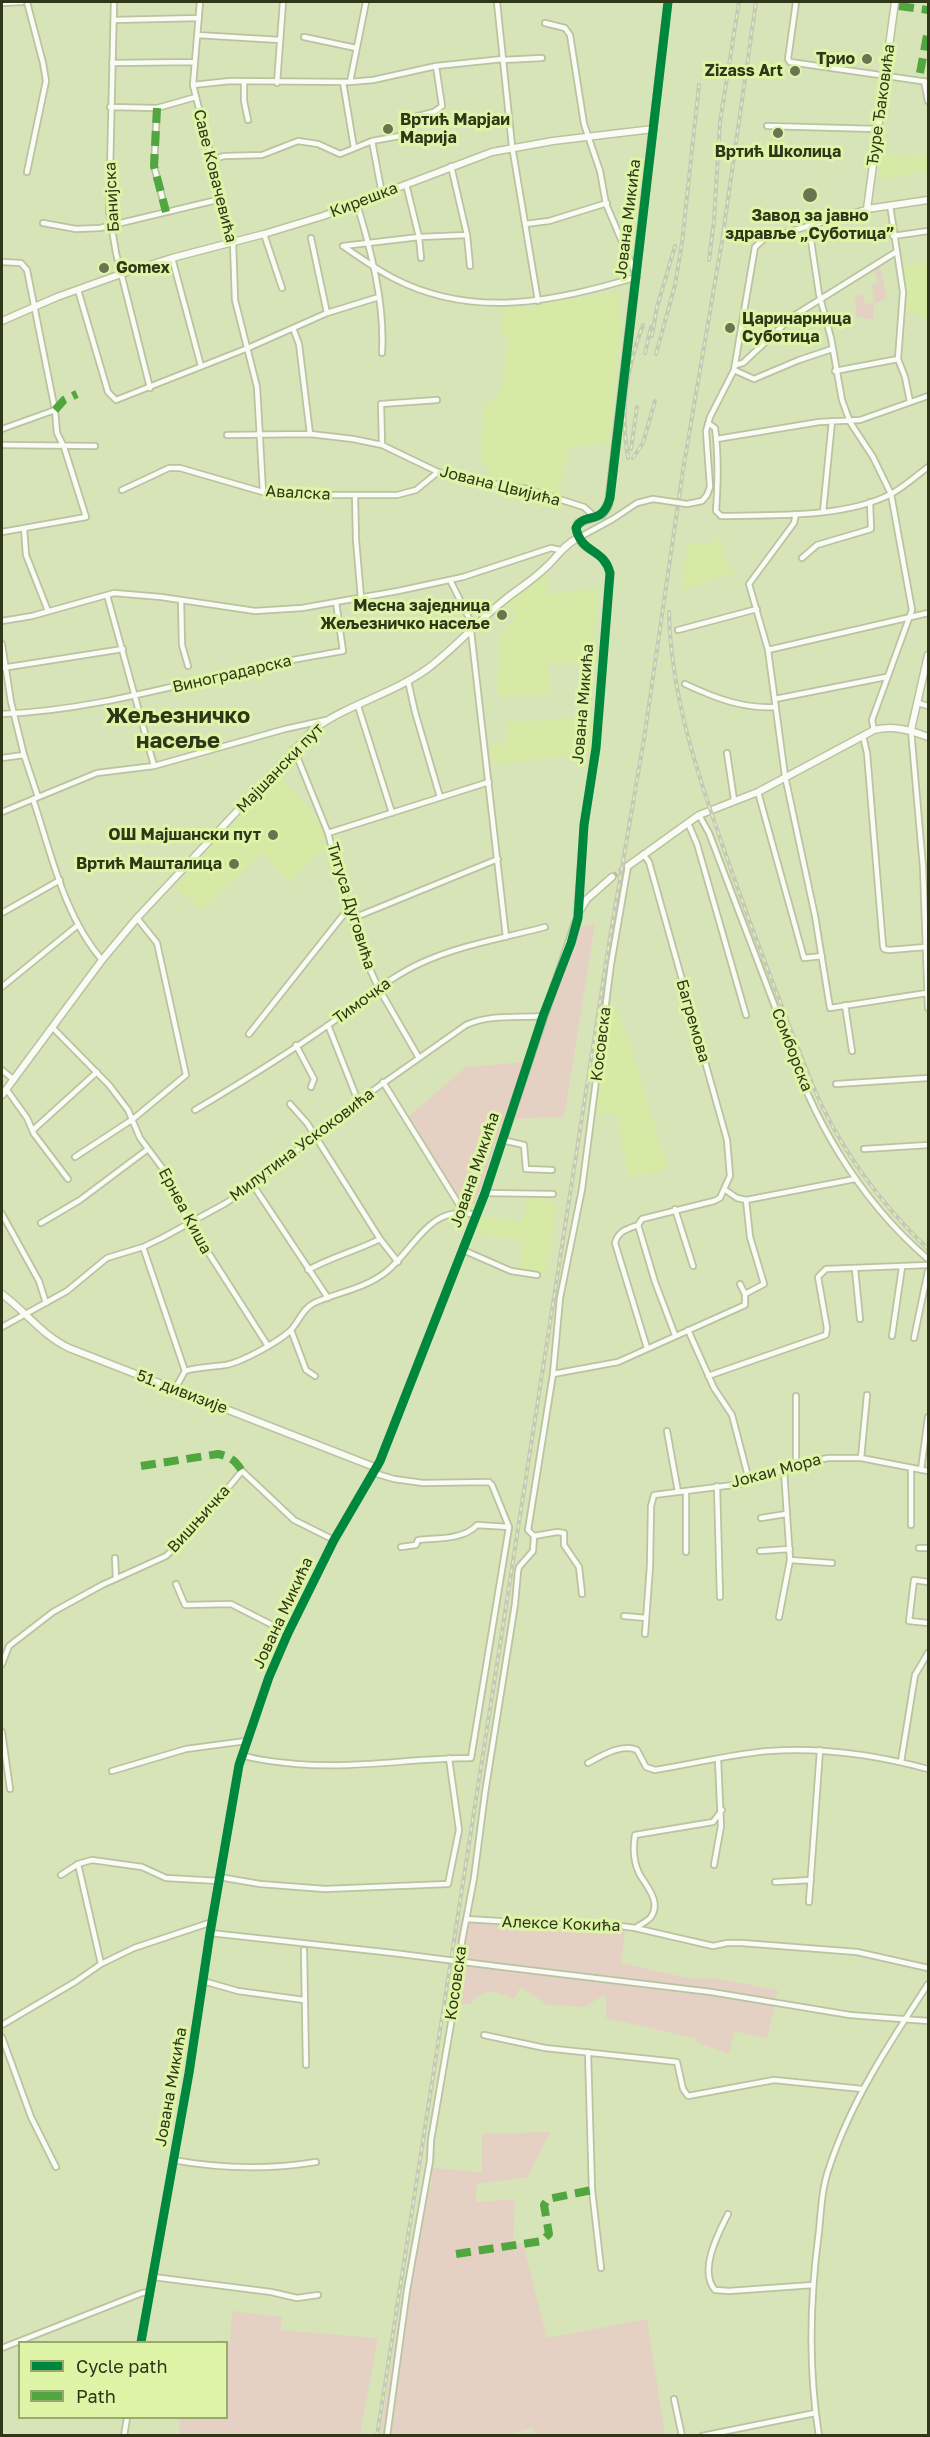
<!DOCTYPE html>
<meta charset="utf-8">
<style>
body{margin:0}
#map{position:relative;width:930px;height:2437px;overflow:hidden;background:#d7e4b8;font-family:"Golos Text",sans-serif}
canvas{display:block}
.frame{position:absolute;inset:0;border:3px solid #2f3718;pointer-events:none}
.legend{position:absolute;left:18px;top:2341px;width:210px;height:78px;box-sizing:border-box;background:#def5a7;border:2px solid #98a96e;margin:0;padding:8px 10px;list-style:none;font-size:18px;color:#2f3718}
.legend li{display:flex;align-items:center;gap:12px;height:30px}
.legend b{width:30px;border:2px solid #98a96e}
</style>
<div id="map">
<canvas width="930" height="2437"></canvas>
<div class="frame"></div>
<ul class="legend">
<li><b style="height:8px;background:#00873e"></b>Cycle path</li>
<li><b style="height:8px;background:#52a640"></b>Path</li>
</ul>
</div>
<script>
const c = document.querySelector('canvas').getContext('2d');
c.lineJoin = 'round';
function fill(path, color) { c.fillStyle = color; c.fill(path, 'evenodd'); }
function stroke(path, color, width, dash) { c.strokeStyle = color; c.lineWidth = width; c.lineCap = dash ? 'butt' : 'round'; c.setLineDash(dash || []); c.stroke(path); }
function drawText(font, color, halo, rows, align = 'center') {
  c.font = font + ' "Golos Text",sans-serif'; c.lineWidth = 6; c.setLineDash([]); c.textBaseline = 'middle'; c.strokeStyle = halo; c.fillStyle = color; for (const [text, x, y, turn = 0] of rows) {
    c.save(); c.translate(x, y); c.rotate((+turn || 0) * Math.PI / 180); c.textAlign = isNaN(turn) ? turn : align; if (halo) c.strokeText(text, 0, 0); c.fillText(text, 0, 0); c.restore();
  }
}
const built = new Path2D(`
 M882,154L901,157L926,154L928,170L888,179L879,177Z
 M928,263V317L916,318V311L908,312L902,266Z
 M620,292L618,318H622L609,443L569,448L558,500L488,485V465L481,464L483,406L500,394L508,336L499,334L504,307L536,308V304Z
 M714,539H721L723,558L735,573L682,589L688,544L713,543Z
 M546,569L547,595L599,588L592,661L547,664L551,694L497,697L500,633L517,617L502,604Z
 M597,715L595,751L493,765L490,745L508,742L506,723Z
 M278,773L319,820L329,851L319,853L289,882L262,853L202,910L176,887Z
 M619,1010L668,1169L628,1176L617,1114H597L602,1047L610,1046L605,1013Z
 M528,1196L556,1203L546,1275L520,1271L522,1240L476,1235L481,1217L523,1221Z`);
const green = new Path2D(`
 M880,265L887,299L874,303L873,320L856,316L855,296L863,294L865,304L874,303L872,285L878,282L874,269Z
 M595,924L564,1117L509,1119L580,927Z
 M524,1062L475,1204H462L409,1116L466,1067Z
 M460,1920L507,1926L576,1925L625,1929L621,1963L692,1979L713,1978L778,1990L767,2039L734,2031L729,2054L696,2042L697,2039L606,2018V1994L585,2007L547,2005L521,1987L514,1999C495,1991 485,1987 470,2004L447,2005Z
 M550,2132L528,2177L477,2184L476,2202L515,2199L513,2243H523L547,2338L647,2319L665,2435H536L533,2428L507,2435L380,2436L409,2254L433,2179L423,2167L482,2172V2134Z
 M232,2311L282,2317L280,2330L378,2338L360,2435H179L180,2418H226V2342H216L217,2340L230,2343Z`);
const secondaryTunnel = new Path2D(`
 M612,877L628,866`);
const street = new Path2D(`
 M27,2L43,63L46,81L27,172
 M114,2L109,212L116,253L150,388
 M200,2L193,85L233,242L235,300L257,387L263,492
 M497,2L512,146L538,301
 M796,2L788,59L790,62L928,82
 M2,3L22,2
 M114,20L199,18
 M197,35L280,40
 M304,37L356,48
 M503,60L542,58
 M112,63L195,62
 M244,81V101L248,120
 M924,81L928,101
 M343,82L354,148
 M350,82L366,2
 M277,83L283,2
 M193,85L230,81L350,82L373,80L436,66L503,59
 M110,107L157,108L196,97
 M157,108L154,166L166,212
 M767,126L877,129
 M372,141L382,194
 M211,159L225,156L262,155L298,141L318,144L340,154L372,141L405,135L414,117L434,112L442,106L436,66
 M451,166L467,235L470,266
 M406,184L419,237L421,258
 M357,204C371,251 385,303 382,353
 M890,205L903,292L898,359L905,377L910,402
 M43,223L76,229L100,228L221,199
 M525,224L549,221L607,203
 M809,227L819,294L831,338L842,400L850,422L873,457L891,494L912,610L872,720L874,730
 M264,234L282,288
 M893,236L928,231
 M311,238L327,313
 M343,246C359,257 376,269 393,278C474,320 555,301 637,277L606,204L600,171L584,124L570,35L565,28L545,23
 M343,246L419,237L467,235
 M172,258L201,366
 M2,262L21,263L27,270L55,410L57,433L64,447L86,517L2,532
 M78,290L108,392L116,400L248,348L327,313L379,297
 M293,328L299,344L310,434
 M735,365L743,363L792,317L896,252
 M734,370L754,379L799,360L832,349
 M835,371L898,359
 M708,423L715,428C719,457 718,483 716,511L721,516C773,515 845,518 891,494C904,487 916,476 928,467
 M2,429L55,410
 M227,435L310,434L353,439L382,445L438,472L464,479L527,489L584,507L595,517
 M717,439L819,422L860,420L928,396
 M2,445L95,446
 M382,445L381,404L437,400
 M122,490L169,468H180L273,495H397L416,490L438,472
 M355,495L356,540L361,598
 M687,504L702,501L707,495L710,487L706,431L710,417L734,370L755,247L764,239L867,209
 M823,512L832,421
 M796,514L794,523L749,584L768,650L785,776L815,916L830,1008L927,993
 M24,528L26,555L48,611
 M802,558L817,545L871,529L870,502
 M450,580L474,628
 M107,595L154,766
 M181,600L182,645L188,666
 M2,621L32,616L114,593L161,597L255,611L302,608L398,591L463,577L551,548L560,550
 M678,630L757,609
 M471,631L506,937
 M2,644L11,702L24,755L38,797
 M768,650L928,613
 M2,668L123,649
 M408,681L415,712L440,797
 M685,684C715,698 743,709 776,707
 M775,699L886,677
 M918,703L928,706
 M358,706L392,813
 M2,714C84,711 164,688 244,670C277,662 310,657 343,651L336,602
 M911,730L923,867L928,1008
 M863,736L867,753L883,946L884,949L889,950L926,947
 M294,749L328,833L348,909L368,965L378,987L419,1058
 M727,753L734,800
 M2,758L24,755
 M758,792L804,958L822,956
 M33,799C51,853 64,916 102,960
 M2,812L97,773L154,766L285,729L326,720
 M699,815L709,833L783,1028C810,1116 858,1199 928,1259
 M688,823L697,844L746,1015
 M328,833L489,782
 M643,854L649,862L727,1140L730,1176L724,1189
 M2,913L60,880
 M577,913L584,825L596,748L610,573C605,551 586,554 578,538L613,519L637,503L653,499
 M351,919L498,859
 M2,987L78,925
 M845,1005L852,1051
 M328,1025L358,1101
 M52,1027L109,1085L128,1110L140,1138L169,1177L183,1213L268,1346
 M249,1034L348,909
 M296,1045L314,1079L311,1087
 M2,1070L14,1080
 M383,1082L463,1211
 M836,1084L928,1078
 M7,1090L27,1118L34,1134L68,1179
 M290,1104L307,1123L380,1239L398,1262
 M195,1110C242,1082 289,1053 334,1021C363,1001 388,978 421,963C460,945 504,938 545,927
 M33,1130L97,1072
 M502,1140L524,1145L526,1169L552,1170
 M864,1149L928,1145
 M75,1157L133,1119L186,1075L157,943L137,918
 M253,1185L328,1298
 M485,1193L553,1194
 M675,1209L693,1266
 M2,1214L39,1281L46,1303
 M41,1223L80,1200L148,1149
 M638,1225L642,1219L714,1201L720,1198L724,1189L737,1198L746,1200L855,1179
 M638,1225C627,1229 618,1231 615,1243L647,1348
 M638,1225L655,1282L675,1335
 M143,1247L185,1371
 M463,1250L511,1271L537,1275
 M855,1269L860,1319
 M308,1270C331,1257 356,1251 380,1239
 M740,1284L745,1294
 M2,1327L67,1291L107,1258L143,1247L162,1238L226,1203L253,1185L358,1101L466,1025C490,1014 517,1018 543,1016
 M291,1330L306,1370L315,1376
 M688,1330L714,1388L732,1415L749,1480
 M892,1336L902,1267
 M914,1338L928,1271
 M553,1374L618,1362L745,1305V1294L764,1284L750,1237L746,1200
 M708,1376L826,1335L827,1328L818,1277L826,1269L928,1265
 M175,1389L185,1371C198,1367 212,1367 226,1365C242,1362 278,1342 290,1331C299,1322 302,1309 314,1303C338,1292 364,1289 386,1272C416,1248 429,1203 476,1215
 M796,1396V1465
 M667,1431L678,1492
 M861,1458L867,1395
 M921,1470L928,1417
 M717,1486L720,1597
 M686,1491V1552
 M761,1518L786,1514
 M911,1525V1468
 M401,1547L416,1545L418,1540C436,1538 464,1540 477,1525L509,1527
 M919,1548H928
 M760,1551L790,1549
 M115,1558L116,1579
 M790,1560L832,1563
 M928,1582L914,1580L909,1621L928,1623
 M176,1584L185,1605L231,1604L288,1633
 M582,1594L579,1567L564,1545V1533L557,1532L534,1536L528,1530L553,1374L560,1298L582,1189L611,964L628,866
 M624,1616L646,1618
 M779,1617L790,1560L784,1470
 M645,1634L650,1566L651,1506L654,1495L741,1484L804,1463L828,1458H861L928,1471
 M2,1664L9,1646L53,1612L102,1585L166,1556L192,1531L242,1471L294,1520L334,1540
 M2,1732L10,1789
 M242,1755C259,1761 278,1762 296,1764C355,1769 413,1758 471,1758L509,1527L492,1485L489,1482L423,1483L394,1479L374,1473
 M901,1762L915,1675L928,1653
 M588,1763C601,1756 622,1743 637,1750L646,1767L655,1770C693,1764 731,1754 769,1751C823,1747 876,1755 928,1769
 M112,1771L186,1749L246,1741
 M78,1864L101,1964
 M714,1865L721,1826L718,1759
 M61,1875L78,1864L92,1860L142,1867L166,1878L219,1881
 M219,1877L260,1884L325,1889L448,1884L459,1830L449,1758
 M775,1882L811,1880
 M809,1902L820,1750
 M466,1919L547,1924H607L635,1928L713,1946L727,1943H742L857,1952L928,1968
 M635,1928C640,1925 648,1921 651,1917C662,1901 645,1885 639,1873C633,1861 633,1848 635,1835L713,1822L722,1810
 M210,1933L393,1953
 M304,1950L306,2065
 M503,1967L711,1992L850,2015L928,2021
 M203,1981L238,1991L304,2000
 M2,2025L75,1982L101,1964L134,1948L212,1922
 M484,2035L545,2048L677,2062L683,2089L688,2096L774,2080L862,2089
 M2,2037L31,2117L56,2167
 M588,2052L592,2190L601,2268
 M173,2160C222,2169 267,2170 316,2162
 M728,2214C719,2232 698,2270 715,2290L729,2291L813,2285
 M153,2277L271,2292L297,2298L318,2295
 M141,2342L189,2073L210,1933L239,1765L269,1677L288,1633L334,1540L377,1468
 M2,2348L142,2293L150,2292
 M674,2399L682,2436
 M124,2436L127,2418
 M387,2436L407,2290L430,2161L431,2140L461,1965L462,1941L474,1878L485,1793L515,1604L518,1571L519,1567L533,1551L534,1536
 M702,2436L815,2413
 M819,2436C808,2368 810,2298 819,2231C821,2210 822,2187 829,2168C851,2101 890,2042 928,1984`);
const secondary = new Path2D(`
 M895,2L867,209L928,200
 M2,321L57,297L121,274L172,258L264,234L323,216L492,152L553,141L653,129
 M911,730L928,655
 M628,866L699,815L758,792L874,730C893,725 910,730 928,737
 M2,1095L102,960L137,918L314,729C349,704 392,694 427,669C454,649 476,623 502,602C516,590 532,581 545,568C557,558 563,545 578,538L576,529L578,523L602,515L608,507L668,2
 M2,1294C25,1311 43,1336 69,1348L377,1468L485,1193L579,912L587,899L612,877`);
const rail = new Path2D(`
 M709,260L714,221L720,122L739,2
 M652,336L657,307L675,246
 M645,353L651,327
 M656,354L675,285L682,243L699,85
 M631,449L637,407
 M628,458C620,411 626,370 643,325
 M633,458L643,443L655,401
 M669,612C671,697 698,776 726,855C753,933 783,1010 813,1086C840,1149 879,1202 928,1249
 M377,2436L610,937L644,739L683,470L722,241L756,2`);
const streetBridge = new Path2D(`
 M653,499L687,504
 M393,1953L503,1967`);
const quiet = new Path2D(`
 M899,6L928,10
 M920,73L928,30
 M157,108L154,166L166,212
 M55,410L64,400L77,394
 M141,1466L218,1454C231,1457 235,1460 242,1471
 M456,2254L542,2241L549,2234L544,2205L548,2199L592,2190`);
const cycleway = new Path2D(`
 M141,2342L189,2073L210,1933L239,1765L269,1677L288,1633L334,1540L380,1461L485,1193L543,1016L571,943L578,918L584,825L596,748L610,573C604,548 581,554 576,528C584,511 602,527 610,498L668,2`);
const markers = [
 [867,59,6,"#6a7450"],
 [795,71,6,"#6a7450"],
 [388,129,6,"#6a7450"],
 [778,133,6,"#6a7450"],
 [810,195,8,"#6a7450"],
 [104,268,6,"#6a7450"],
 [730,328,6,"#6a7450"],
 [502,615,6,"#6a7450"],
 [273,835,6,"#6a7450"],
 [234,864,6,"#6a7450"]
];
const poiNames = [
 ["Трио",855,59],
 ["Zizass Art",783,71],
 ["Вртић Марјаи",400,120,"left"],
 ["Марија",400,138,"left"],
 ["Вртић Школица",778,152,"center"],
 ["Завод за јавно",810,216,"center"],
 ["здравље „Суботица”",810,234,"center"],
 ["Gomex",116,268,"left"],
 ["Царинарница",742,319,"left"],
 ["Суботица",742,337,"left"],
 ["Месна заједница",490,606],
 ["Жељезничко насеље",490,624],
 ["ОШ Мајшански пут",261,835],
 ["Вртић Машталица",222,864]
];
const streetNames = [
 ["Ђуре Ђаковића",881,105,-82],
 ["Саве Ковачевића",215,176,76],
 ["Банијска",112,197,-93],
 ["Кирешка",364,200,-21],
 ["Јована Микића",628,219,-83],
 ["Јована Цвијића",500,486,14],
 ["Авалска",298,493,3],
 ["Виноградарска",232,674,-13],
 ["Јована Микића",583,704,-85],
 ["Мајшански пут",280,768,-46],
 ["Титуса Дуговића",351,906,73],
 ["Тимочка",362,1001,-36],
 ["Багремова",693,1021,74],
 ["Косовска",601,1044,-83],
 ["Сомборска",792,1050,69],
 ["Милутина Ускоковића",302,1145,-37],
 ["Јована Микића",475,1170,-71],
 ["Ернеа Киша",185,1211,62],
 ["51. дивизије",182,1392,21],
 ["Јокаи Мора",776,1471,-15],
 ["Вишњичка",199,1519,-48],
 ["Јована Микића",283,1613,-65],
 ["Алексе Кокића",561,1924,2],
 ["Косовска",456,1983,-82],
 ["Јована Микића",171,2087,-80]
];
const districtNames = [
 ["Жељезничко",178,716],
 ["насеље",178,741]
];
fill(built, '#d6eaa6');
fill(green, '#e5d1c4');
stroke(secondaryTunnel, '#b5c198', 6, [6, 3]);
stroke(street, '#b9c3a0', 8);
stroke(secondary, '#b9c3a0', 9);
stroke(street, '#f9fbf4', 4.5);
stroke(secondary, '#f9fbf4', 6);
stroke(rail, '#c4c8bb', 4);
stroke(rail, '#def5a7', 1.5, [4.5]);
stroke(streetBridge, '#b9c3a0', 8, []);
stroke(streetBridge, '#f9fbf4', 4.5);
stroke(quiet, '#52a640', 8, [15, 8]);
stroke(cycleway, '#00873e', 9);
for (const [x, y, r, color] of markers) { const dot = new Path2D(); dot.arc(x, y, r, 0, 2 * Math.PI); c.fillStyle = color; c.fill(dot); stroke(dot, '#def5a7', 2); }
drawText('bold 16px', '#2f3718', '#def5a7', poiNames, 'right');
drawText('16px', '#2f3718', '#def5a7', streetNames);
drawText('bold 22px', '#2f3718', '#def5a7', districtNames);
</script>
